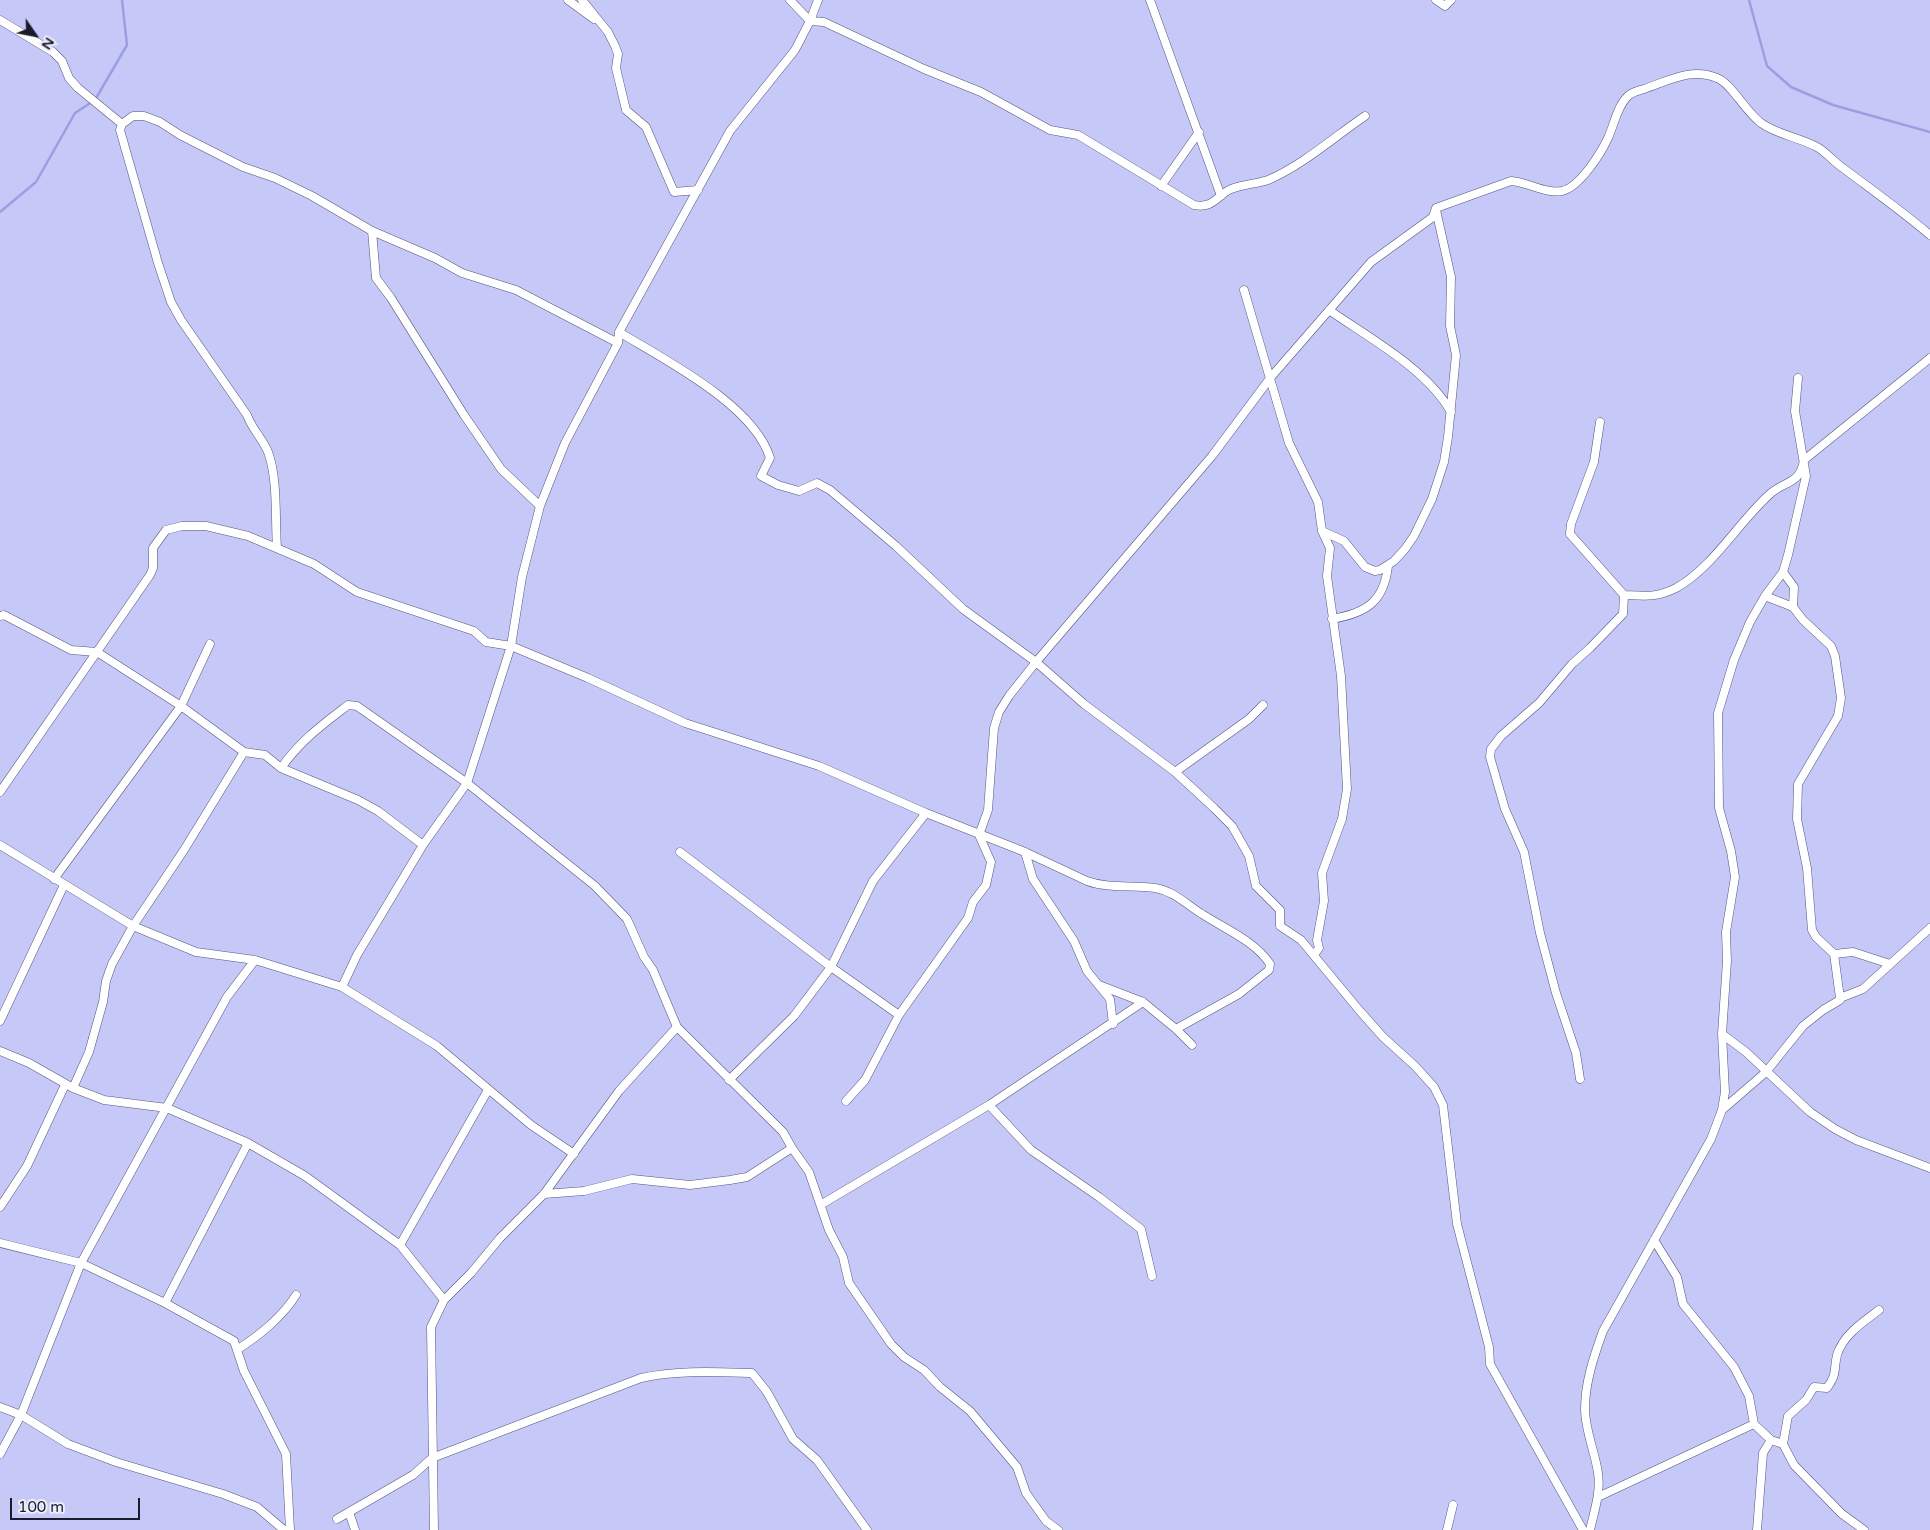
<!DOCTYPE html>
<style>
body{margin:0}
#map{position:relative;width:1930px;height:1530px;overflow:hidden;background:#c6c9f7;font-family:"Varela Round",sans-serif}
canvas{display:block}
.north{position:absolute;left:10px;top:10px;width:50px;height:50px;-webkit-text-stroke:4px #ecedfb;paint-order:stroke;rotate:123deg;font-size:14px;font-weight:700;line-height:20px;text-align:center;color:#1b1b2c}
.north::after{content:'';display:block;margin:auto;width:18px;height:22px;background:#1b1b2c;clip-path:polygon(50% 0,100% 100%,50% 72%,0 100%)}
.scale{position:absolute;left:10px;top:1498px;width:130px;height:22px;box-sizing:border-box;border:2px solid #1b1b2c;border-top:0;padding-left:6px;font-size:15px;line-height:18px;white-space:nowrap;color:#1b1b2c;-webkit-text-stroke:4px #ecedfb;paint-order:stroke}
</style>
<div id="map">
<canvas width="1930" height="1530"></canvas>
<div class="north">N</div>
<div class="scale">100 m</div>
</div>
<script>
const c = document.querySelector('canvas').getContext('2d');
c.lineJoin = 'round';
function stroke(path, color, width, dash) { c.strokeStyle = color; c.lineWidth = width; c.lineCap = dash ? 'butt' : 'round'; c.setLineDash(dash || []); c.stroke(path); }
const stream = new Path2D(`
 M1749,0L1767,66L1791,87L1833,105L1930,132
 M0,212L36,182L75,113L95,100L127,45L122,0`);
const minor = new Path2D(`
 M568,0L594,19
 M582,0L608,32L615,46L618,54L616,68L626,110L646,127L674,192L698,190
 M790,0L810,21L824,22L924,69L981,92L1050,130L1078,135L1194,205C1213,209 1216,196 1231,189C1243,184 1257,184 1268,180C1303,165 1334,137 1365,116
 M1150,0L1221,196
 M1436,0L1445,6L1451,0
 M0,20L53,52L62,61L69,78L78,88L122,124
 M1161,186L1199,132
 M372,231L376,278L391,298L464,415L501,469L540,506
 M1244,290L1289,443L1318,502L1322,531L1330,548L1327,576L1341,676L1347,789L1342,819L1322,873L1324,901L1317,940L1319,948L1314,955
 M1329,310C1369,338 1427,369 1451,412
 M619,332C665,360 754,405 770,458L761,476L778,485L799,491L817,483L830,490L896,546L963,609L1036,662L1084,704L1175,772L1214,808L1232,826L1249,856L1256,886L1280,910V926L1301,940L1359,1010L1383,1037L1415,1066L1434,1087L1443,1105L1457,1224L1489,1347L1490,1364L1583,1530
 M1322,531L1344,541L1365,567L1375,571L1380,570L1394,561L1405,549L1414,536L1432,499L1444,462L1448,437L1456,355L1450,326L1451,277L1436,210
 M277,548C275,519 278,479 268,452C262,438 252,429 247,415L181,320L171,302L158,263L120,130L122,124L133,116H144L160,122L180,135L243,167L275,178L312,196L372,231L435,258L462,273L516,290L618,343
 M1783,572L1794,587L1793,607
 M1624,595C1645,596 1656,598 1676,588C1713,568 1739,521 1771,493C1787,480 1800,484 1804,460L1930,358
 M1765,596L1793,607L1803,620L1831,646L1835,656L1841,698L1838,716L1798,784L1797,819L1807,868L1812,930L1816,937L1834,954L1840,998
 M0,616L4,615L71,650L97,652L181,706L244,752L265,755L281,768L358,800L378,811L423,845
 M1332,619C1366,613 1384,602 1388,566
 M281,768C301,740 322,725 348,705L357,706L467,783L595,886L627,919L644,957L653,970L677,1027
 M1175,772L1249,719L1263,705
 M0,792L150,575L153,568V548L166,530L182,526H206L248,536L314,564L357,592L474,631L486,642L511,646L588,678L685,723L819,766L926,813L1025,852L1087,881C1109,889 1132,885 1155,888C1174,891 1187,905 1202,914C1225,929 1255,941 1270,964L1269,970L1239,994L1176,1029
 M0,845L133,926L196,952L255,960L342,987L437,1046L531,1125L574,1154
 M680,852L831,967L899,1015
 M1025,852L1033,879L1074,941L1087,971L1110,999L1113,1024
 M54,879L181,706L210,644
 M1834,954L1853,952L1890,964
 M1099,985L1143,1002L1176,1029L1192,1045
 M342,987L357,955L423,845L467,783L511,646L522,577L540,506L565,443L618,343L619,332L730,131L795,50L810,21L818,0
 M0,1021L64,885
 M1722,1034L1746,1052L1810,1112L1835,1129L1856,1140L1930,1168
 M0,1051L29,1063L73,1088L104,1100L167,1108L248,1143L305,1176L400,1245L444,1300
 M1580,1079L1576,1053L1556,993L1540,933L1524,852L1505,809L1490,757L1491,749L1501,736L1539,703L1572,664L1590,648L1623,614L1624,595L1570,534L1571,524L1594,462L1600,422
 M729,1080L794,1016L831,967L873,881L926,813
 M73,1088L89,1052L103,1002L106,981L112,964L133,926L184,850L244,752
 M846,1101L865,1080L899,1015L968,918L973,902L986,885L991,862L979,835L988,810L994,728L999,712L1009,696L1036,662L1212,456L1271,377L1371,262L1433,217L1436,208L1511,181C1528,182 1545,194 1562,191C1580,187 1601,153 1608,138C1614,125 1617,107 1627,97C1631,92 1638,91 1644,89C1668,81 1691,67 1717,78C1731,83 1745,111 1761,123C1778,135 1798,137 1817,147C1826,152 1834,162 1843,168C1872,190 1902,211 1930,235
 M989,1105L1031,1150L1099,1197L1141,1229L1152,1276
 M1722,1110L1766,1072L1803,1026L1823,1010L1840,1000V998L1863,989L1930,928
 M544,1194L584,1191L632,1179L690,1185L730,1180L747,1177L792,1148
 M822,1204L989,1105L1143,1002
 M0,1207L27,1166L65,1085
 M1654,1240L1677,1277L1683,1304L1734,1367L1749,1396L1754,1424L1771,1440L1763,1453L1757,1530
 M0,1243L81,1263L165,1303L234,1341L244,1371L286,1454L290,1530
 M400,1245L488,1090
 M165,1303L248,1143
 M238,1349C259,1336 283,1316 296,1295
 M0,1407L21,1415L68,1444L116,1462L223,1494L257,1507L284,1530
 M1771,1440L1783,1444L1794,1465L1842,1514L1864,1530
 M1783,1444L1788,1416L1806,1400L1814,1387L1827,1388C1838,1372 1833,1372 1837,1355C1843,1335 1863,1322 1879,1310
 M0,1454L21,1415L81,1263L227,997L255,960
 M1598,1497L1754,1424
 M349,1512L355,1530
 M337,1519L413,1475L432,1458L641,1378C677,1370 715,1372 752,1373L767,1392L793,1439L817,1460L867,1530
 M434,1530L431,1327L444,1300L471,1273L500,1238L544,1194L619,1091L677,1027L783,1132L792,1148L809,1172L829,1230L843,1257L849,1283L891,1344L904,1357L924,1370L940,1387L970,1411L1017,1467L1026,1493L1046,1521L1058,1530
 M1447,1530L1453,1505
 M1590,1530C1594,1512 1601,1492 1598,1473C1595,1452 1585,1430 1585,1409C1585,1382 1594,1356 1603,1331L1711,1139L1722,1110L1725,1092L1722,1034L1727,961L1726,932L1735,877L1731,851L1719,808L1718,713L1734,660L1750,622L1765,596L1783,572L1788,555L1806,476L1795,411L1798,378`);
stroke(stream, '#9c9ee1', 2.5);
stroke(minor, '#54557d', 9);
stroke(minor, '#fff', 8);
</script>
